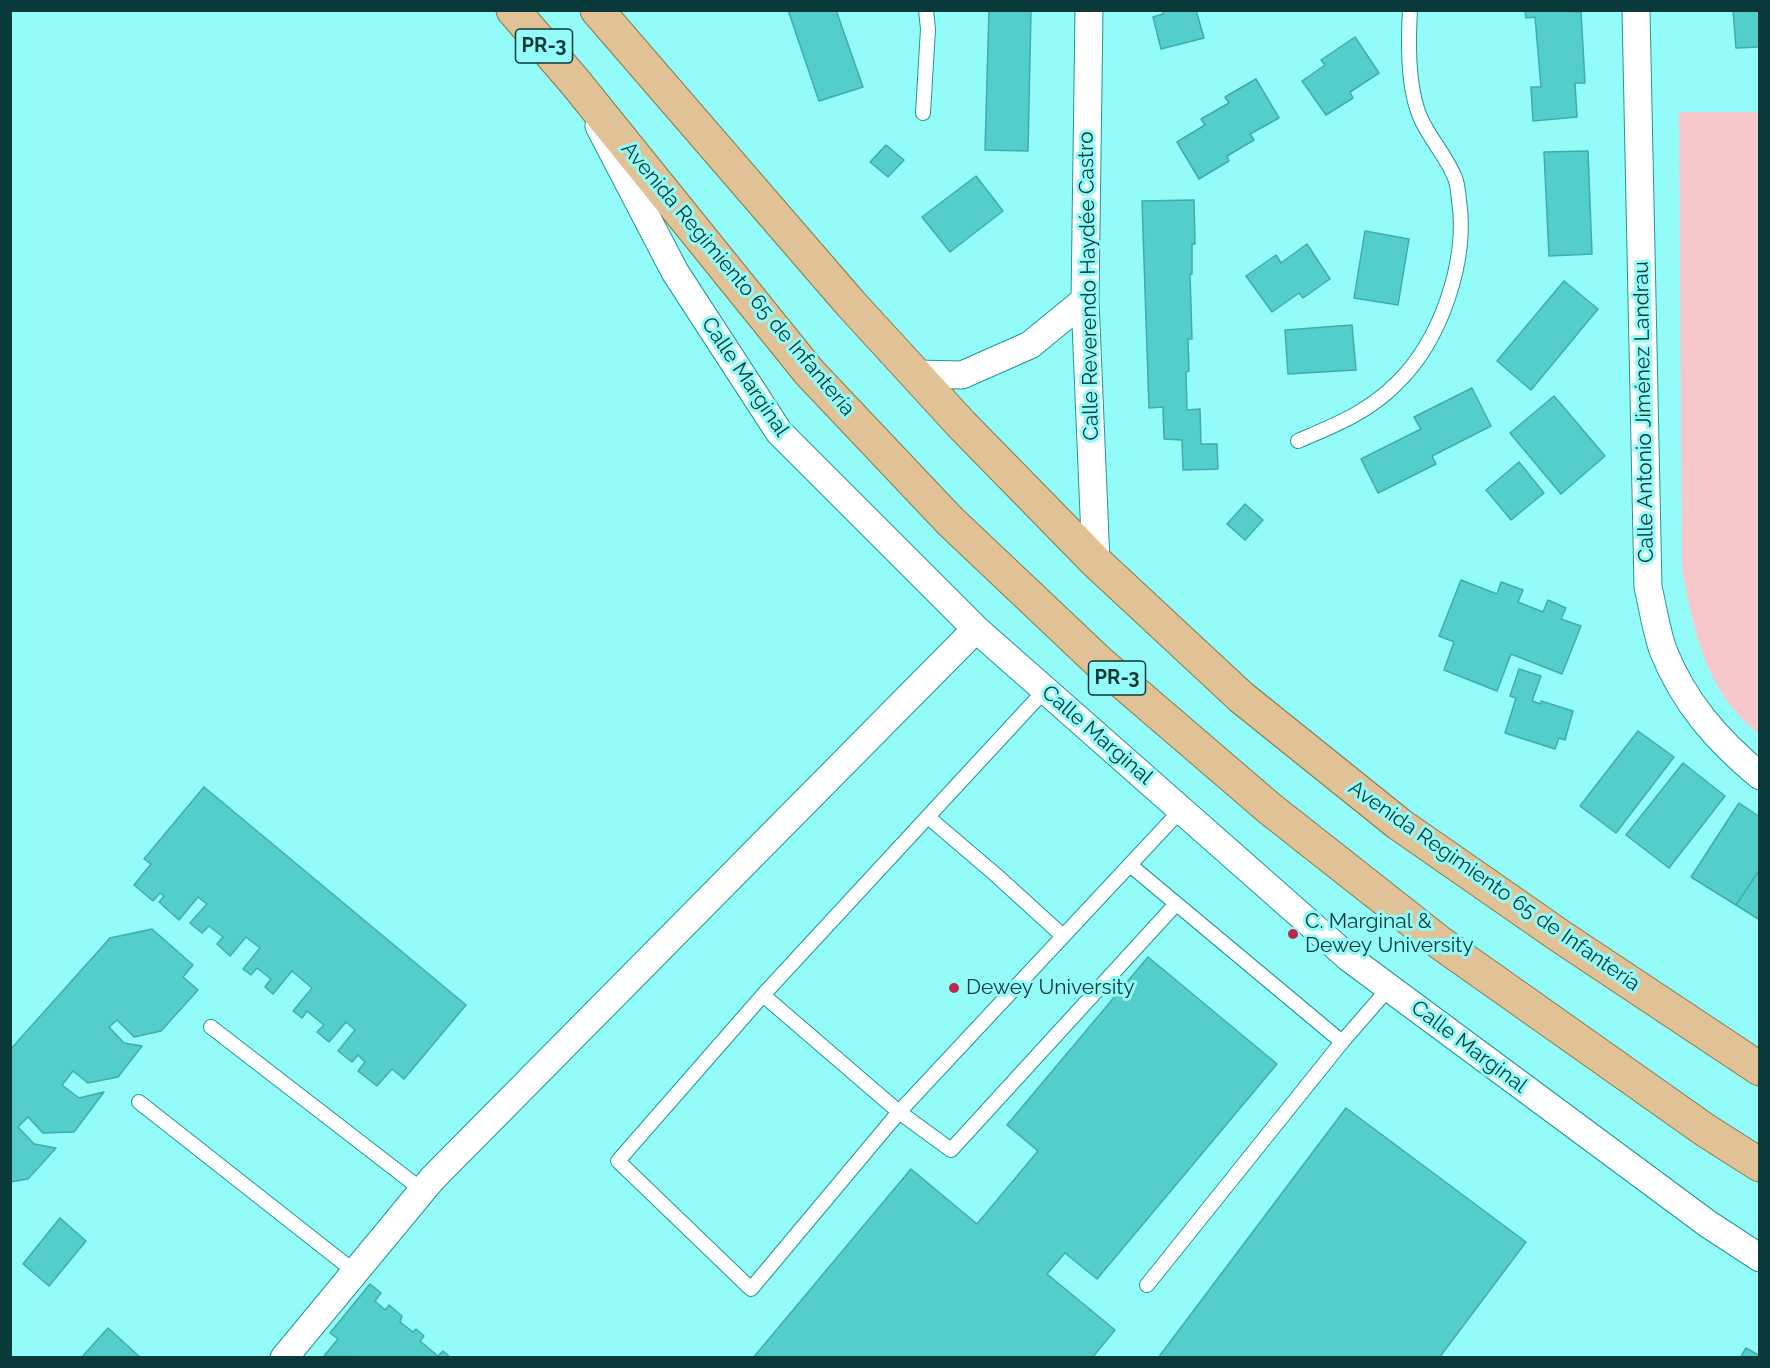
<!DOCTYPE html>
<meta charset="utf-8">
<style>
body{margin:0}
#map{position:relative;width:1770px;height:1368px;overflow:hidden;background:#93fbf8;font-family:Raleway,sans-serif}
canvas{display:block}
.frame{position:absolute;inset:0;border:12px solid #0a3939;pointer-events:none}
</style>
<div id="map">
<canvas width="1770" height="1368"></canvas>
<div class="frame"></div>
</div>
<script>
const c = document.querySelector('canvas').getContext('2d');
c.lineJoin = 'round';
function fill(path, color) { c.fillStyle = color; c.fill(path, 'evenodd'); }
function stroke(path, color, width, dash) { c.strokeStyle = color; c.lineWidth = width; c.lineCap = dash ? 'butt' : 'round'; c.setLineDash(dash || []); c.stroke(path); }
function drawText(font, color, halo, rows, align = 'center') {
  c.font = font + ' Raleway,sans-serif'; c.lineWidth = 6; c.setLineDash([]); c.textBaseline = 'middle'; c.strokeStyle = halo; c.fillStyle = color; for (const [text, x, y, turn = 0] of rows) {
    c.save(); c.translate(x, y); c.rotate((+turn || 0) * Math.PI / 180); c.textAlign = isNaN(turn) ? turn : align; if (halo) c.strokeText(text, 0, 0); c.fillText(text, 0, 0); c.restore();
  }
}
const green = new Path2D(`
 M1679,112H1759V734C1705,691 1695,634 1682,570Z`);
const building = new Path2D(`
 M788,10H836L863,87L819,101Z
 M989,10H1031L1028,151L985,150Z
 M1163,10H1196L1204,38L1161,49L1153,17L1163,14Z
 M1525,10L1581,12L1585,83H1575L1577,117L1533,121L1531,87H1541L1535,17L1526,18Z
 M1733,10H1760V47L1736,48Z
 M1355,37L1379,73L1350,92L1353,98L1326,115L1302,81L1325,65L1321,60Z
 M1256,79L1279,118L1250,134L1254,140L1227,156L1229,161L1199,179L1177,142L1205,125L1201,119L1229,103L1225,97Z
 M886,145L904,160L888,177L870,162Z
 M1588,151L1592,254L1549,256L1544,152Z
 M976,176L1003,211L950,252L922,217Z
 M1194,200L1195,244H1192V274H1190L1192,339H1188L1189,371L1186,372L1187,410L1200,409L1201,444H1217L1218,469L1183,470L1182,440L1164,439L1163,407L1149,408L1142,201Z
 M1365,231L1409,239L1398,305L1354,298Z
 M1307,244L1330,279L1303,298L1299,293L1272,312L1246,276L1276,255L1281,263Z
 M1564,281L1598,309L1531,390L1497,361Z
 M1352,325L1356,370L1288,374L1285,330Z
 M1472,388L1491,426L1432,456L1436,464L1378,493L1361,459L1421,429L1414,417Z
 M1554,396L1605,456L1561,494L1510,433Z
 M1519,462L1544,493L1511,520L1486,490Z
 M1245,504L1263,520L1245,540L1227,524Z
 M1461,580L1497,594L1501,582L1523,590L1518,602L1543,612L1548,600L1566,608L1561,619L1581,626L1562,674L1511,654L1497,691L1444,670L1454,642L1439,636Z
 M1519,669L1541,676L1532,701L1541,704V701L1573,711L1565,740L1559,738L1555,749L1505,733L1516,698L1510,696Z
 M1638,731L1674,757L1616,833L1580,806Z
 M1683,763L1725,796L1669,868L1626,835Z
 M204,787L466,1005L404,1079L392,1069L377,1086L358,1071L365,1062L358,1055L352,1062L338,1051L355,1030L346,1022L329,1042L317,1032L324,1025L307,1011L302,1018L293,1011L312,988L292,971L273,994L265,987L271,979L257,968L251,975L243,969L260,948L246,937L230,956L217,944L223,937L209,926L202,933L190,923L207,904L198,897L179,920L159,902L164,896L160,893L153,901L134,885L151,864L144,859Z
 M1739,803L1760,817V869L1736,905L1691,877Z
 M1760,869V920L1736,905Z
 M152,929L193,965L183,977L198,990L161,1031L134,1037L117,1020L109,1027L124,1043L142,1046L118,1077L88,1083L73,1071L62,1085L79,1098L104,1092L74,1132L43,1133L28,1117L18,1127L34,1144L56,1148L28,1179L10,1182V1050L110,938Z
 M1148,957L1277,1064L1097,1279L1065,1253L1047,1274L1115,1330L1092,1358H753L911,1169L977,1224L1038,1151L1007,1125Z
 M1346,1108L1526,1242L1439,1358H1158Z
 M60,1218L86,1241L49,1286L23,1264Z
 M370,1284L381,1293L375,1301L385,1310L389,1305L402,1316L400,1322L413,1332L416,1329L424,1336L420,1341L438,1356L443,1351L451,1358L324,1356L338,1339L330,1333Z
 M108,1328L141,1358H81Z
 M1746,1348L1760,1356V1358H1740Z`);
const service = new Path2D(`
 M923,113L928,29L926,10
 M1298,441C1335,425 1367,413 1396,384C1441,341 1468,261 1459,200C1458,193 1458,185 1455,178C1447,157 1430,139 1421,119C1407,89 1408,43 1410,10
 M1045,690L763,995L899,1112L1181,810
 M928,817L996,875L1063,936
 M1130,865L1342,1042L1389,988
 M763,995L618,1161L751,1289L899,1112L951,1150L1176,904
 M211,1027L422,1190
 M139,1102L355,1272
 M1147,1285L1342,1042`);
const minor = new Path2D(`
 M1089,10L1085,300L1096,562
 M1636,10L1648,587C1653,608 1656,630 1663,650C1684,703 1717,740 1760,776
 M599,126L675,272L779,432L976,629L1349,958L1708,1224L1760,1258
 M914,374L962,375L1030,345L1085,300
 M284,1358L432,1179L976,629`);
const primary = new Path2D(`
 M513,10L575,82L809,372L950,521L1099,662L1269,808L1439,942L1705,1130L1760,1165
 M597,10L851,304L961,424L1096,562L1241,697L1399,824L1560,936L1760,1069`);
const markers = [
 [1293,934,6,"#ba294b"],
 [954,988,6,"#ba294b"]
];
const shields = [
 [544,46,57],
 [1117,678,57]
];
const shieldNames = [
 ["PR-3",544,46],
 ["PR-3",1117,678]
];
const streetNames = [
 ["Avenida Regimiento 65 de Infantería",738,279,50],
 ["Calle Reverendo Haydée Castro",1089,286,-91],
 ["Calle Marginal",745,377,56],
 ["Calle Antonio Jiménez Landrau",1644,412,-91],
 ["Calle Marginal",1097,735,41],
 ["Avenida Regimiento 65 de Infantería",1494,886,35],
 ["Calle Marginal",1469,1047,37]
];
const poiNames = [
 ["C. Marginal &",1305,922],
 ["Dewey University",1305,946],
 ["Dewey University",966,988]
];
fill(green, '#f6c8cc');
fill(building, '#54cecb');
stroke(building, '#40acaa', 1.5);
stroke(service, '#239795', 16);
stroke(minor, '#239795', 29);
stroke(primary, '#897749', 35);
stroke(service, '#fff', 14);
stroke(minor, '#fff', 27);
stroke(primary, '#e1c297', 33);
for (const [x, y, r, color] of markers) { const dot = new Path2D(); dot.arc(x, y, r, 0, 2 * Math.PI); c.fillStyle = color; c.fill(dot); stroke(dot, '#93fbf8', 2); }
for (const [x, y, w] of shields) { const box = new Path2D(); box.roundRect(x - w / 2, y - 17, w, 34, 4.5); c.fillStyle = '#93fbf8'; c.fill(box); stroke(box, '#0a3939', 1.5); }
drawText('bold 20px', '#0a3939', null, shieldNames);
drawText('21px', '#0a3939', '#93fbf8', streetNames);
drawText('21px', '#0a3939', '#93fbf8', poiNames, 'left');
</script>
